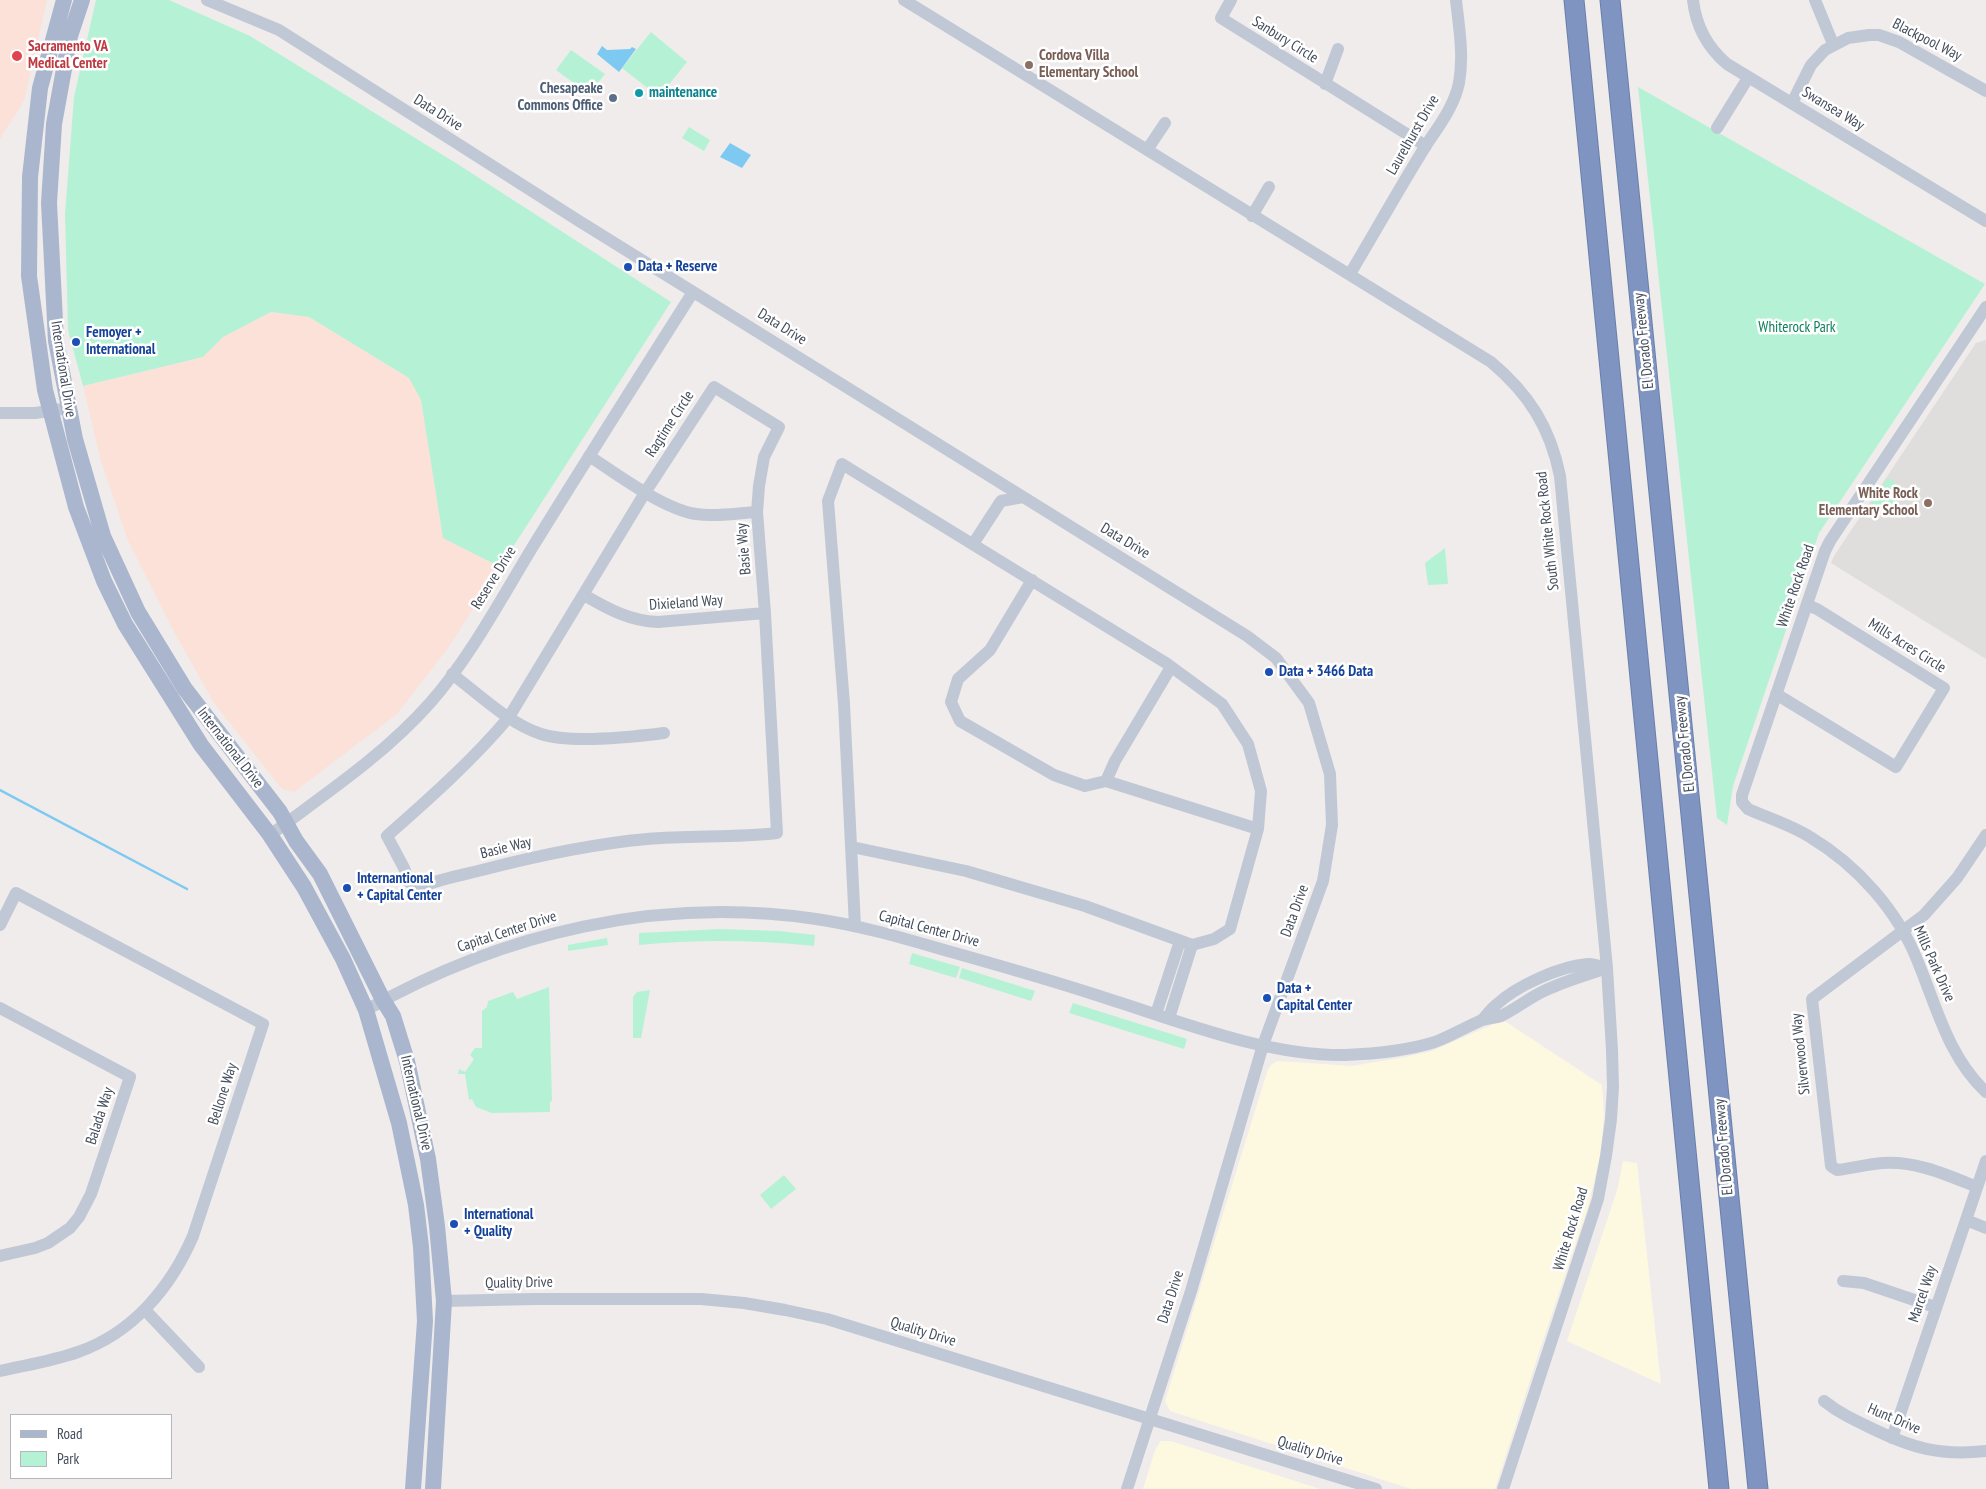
<!DOCTYPE html>
<style>
body{margin:0}
#map{position:relative;width:1986px;height:1489px;overflow:hidden;background:#efeceb;font-family:"PT Sans Narrow",sans-serif}
canvas{display:block}
.legend{position:absolute;left:10px;top:1414px;width:162px;height:65px;box-sizing:border-box;background:#fff;border:1px solid #b4b7bd;margin:0;padding:6px 9px;list-style:none;font-size:15px;color:#434c5a}
.legend li{display:flex;align-items:center;gap:10px;height:25px}
.legend b{width:25px;border:1px solid #b4b7bd}
</style>
<div id="map">
<canvas width="1986" height="1489"></canvas>
<ul class="legend">
<li><b style="height:6px;background:#a9b6ce"></b>Road</li>
<li><b style="height:14px;background:#b5f2d5"></b>Park</li>
</ul>
</div>
<script>
const c = document.querySelector('canvas').getContext('2d');
c.lineJoin = 'round';
function fill(path, color) { c.fillStyle = color; c.fill(path, 'evenodd'); }
function stroke(path, color, width, dash) { c.strokeStyle = color; c.lineWidth = width; c.lineCap = dash ? 'butt' : 'round'; c.setLineDash(dash || []); c.stroke(path); }
function drawText(font, color, halo, rows, align = 'center') {
  c.font = font + ' "PT Sans Narrow",sans-serif'; c.lineWidth = 5; c.setLineDash([]); c.textBaseline = 'middle'; c.strokeStyle = halo; c.fillStyle = color; for (const [text, x, y, turn = 0] of rows) {
    c.save(); c.translate(x, y); c.rotate((+turn || 0) * Math.PI / 180); c.textAlign = isNaN(turn) ? turn : align; if (halo) c.strokeText(text, 0, 0); c.fillText(text, 0, 0); c.restore();
  }
}
const commercial = new Path2D(`
 M1503,1020L1602,1085L1604,1115L1601,1152L1588,1207L1539,1352L1495,1489H1411L1170,1411L1165,1401L1268,1069L1272,1064L1278,1061L1352,1066L1405,1057L1432,1051Z
 M1623,1161L1637,1163L1661,1384L1567,1341L1618,1187Z
 M1161,1441H1171L1320,1489H1143L1155,1450Z`);
const education = new Path2D(`
 M1986,340V659L1831,563L1834,556L1976,343Z`);
const medical = new Path2D(`
 M0,0H47L24,101L0,139Z
 M271,312L309,317L409,378L421,399L443,537L500,567L448,648L397,714L294,792L282,789L214,703L173,630L128,541L101,461L83,386L203,357L223,337Z`);
const green = new Path2D(`
 M96,0H169L250,36L459,165L671,302L500,567L443,538L421,400L409,378L309,317L271,312L223,337L203,357L83,386L68,330L65,214L74,97Z
 M651,32L687,62L659,97L622,68Z
 M571,50L605,74L589,94L556,70Z
 M1638,87L1985,284L1819,533L1733,786L1727,825L1717,818Z
 M689,127L710,140L704,151L682,138Z
 M1888,478L1903,488L1892,504L1887,501L1881,510L1871,503Z
 M1445,548L1448,584L1428,585L1425,563Z
 M721,929L779,931L815,935L814,946C756,940 698,939 639,945V933Z
 M607,938L608,945L568,951V945Z
 M912,953L960,967L956,978L909,964Z
 M962,968L1035,991L1031,1001L959,978Z
 M549,987L552,1101L550,1102V1112L492,1113L476,1107L472,1099L469,1100L465,1074H458L459,1069L465,1072L474,1059L470,1055L475,1048H482V1011L487,1007L488,1001L513,992L517,999Z
 M650,990L641,1038H633V997L637,992Z
 M1073,1003L1187,1039L1184,1049L1069,1013Z
 M784,1175L796,1189L771,1209L760,1195Z`);
const water = new Path2D(`
 M602,46L607,50L630,49L632,47L636,49L619,72L597,54Z
 M730,143L751,155L742,168L720,157Z`);
const stream = new Path2D(`
 M0,790L187,889`);
const minor = new Path2D(`
 M207,0L279,30L579,221L1247,636L1276,658L1309,703L1330,774L1332,825L1323,881L1263,1045L1191,1291L1127,1489
 M904,0L1491,362C1529,394 1550,427 1560,476L1607,968L1612,1050L1613,1087L1611,1119L1606,1156L1598,1199L1503,1489
 M1231,0L1221,18L1426,146
 M1693,0C1696,27 1707,47 1727,64L1986,221
 M1815,0L1833,44
 M1325,84L1338,49
 M1792,103L1811,65L1825,50L1848,38L1869,35H1879L1899,42L1986,91
 M1717,128L1748,78
 M1147,150L1165,123
 M1252,216L1269,187
 M1350,274C1375,232 1399,189 1425,147C1438,127 1454,107 1459,83C1464,56 1459,27 1456,0
 M1986,307L1830,541L1825,551L1742,795V802L1748,809C1768,818 1791,825 1810,837C1857,865 1898,911 1918,962C1937,1008 1949,1058 1986,1092
 M714,387L779,427L764,457L759,486L757,512L765,613L777,833C734,838 690,835 647,839C591,844 536,856 482,870C461,875 440,879 420,887L409,882L404,868L387,836C430,798 472,761 509,717L646,491Z
 M0,413H35L69,408
 M589,456C617,474 663,509 696,514C716,517 737,513 757,512
 M973,544L1001,501L1023,497
 M1032,580L990,650L958,679L951,702L960,721L1054,775L1085,786L1106,781
 M584,595C608,609 630,621 658,622L765,613
 M1171,667L1115,761L1106,781L1258,829
 M452,674C480,695 508,723 541,734C571,744 632,737 664,733
 M1776,694L1896,767L1944,688L1817,609L1807,605
 M270,835C325,794 384,755 430,703C469,659 501,599 532,548C585,462 639,377 693,292
 M852,847L966,871L1085,906L1192,945L1214,939L1230,929L1258,829L1261,791L1248,744L1222,704L1166,663L842,464L828,501L844,704L855,926
 M0,925L16,893L263,1024L193,1236C171,1287 133,1333 78,1352C53,1361 26,1365 0,1371
 M0,1008L130,1077L91,1194L79,1217L70,1228L48,1243L35,1248L0,1256
 M366,1010C504,932 658,896 816,919C864,926 909,940 955,953C1001,966 1047,979 1093,994C1171,1018 1262,1056 1345,1055C1372,1054 1409,1050 1435,1042C1451,1036 1466,1027 1482,1020C1488,1018 1495,1018 1501,1016C1516,1009 1530,997 1546,990C1565,981 1586,975 1607,968
 M1156,1014L1180,941
 M1169,1018L1192,945
 M1483,1019C1487,1015 1491,1009 1496,1005C1516,986 1560,966 1588,964C1594,963 1601,967 1607,968
 M1977,1187C1947,1175 1917,1161 1883,1163C1868,1164 1853,1168 1837,1170L1831,1166L1812,999L1924,915L1957,878L1986,835
 M1966,1220L1986,1228
 M1843,1281L1864,1283L1935,1307
 M444,1301L534,1299H701L744,1303L785,1310L827,1319L1376,1489
 M145,1310L199,1367
 M1824,1401C1839,1413 1854,1420 1871,1428C1912,1448 1939,1456 1986,1451
 M1892,1438L1986,1161`);
const major = new Path2D(`
 M64,0L40,88L30,177L29,276L45,390L76,507L104,581L125,624L201,745L270,835L304,887L343,959L366,1010L399,1123L416,1205L421,1247L425,1321L413,1489
 M82,0L70,36L54,124L49,203L56,341L75,439L103,536L138,612L185,689L280,812L296,841L320,874L383,1000L393,1016L407,1061L428,1159L437,1226L444,1301L433,1489`);
const highway = new Path2D(`
 M1574,0L1719,1489
 M1610,0L1758,1489`);
const markers = [
 [17,56,6,"#e0444e"],
 [1029,65,5,"#8d6e63"],
 [639,93,5,"#0f9aa8"],
 [613,98,5,"#5c6f8a"],
 [628,267,5,"#1a4fb4"],
 [76,342,5,"#1a4fb4"],
 [1928,503,5,"#8d6e63"],
 [1269,672,5,"#1a4fb4"],
 [347,888,5,"#1a4fb4"],
 [1267,998,5,"#1a4fb4"],
 [454,1224,5,"#1a4fb4"]
];
const streetNames = [
 ["Sanbury Circle",1285,40,32],
 ["Blackpool Way",1927,40,27],
 ["Swansea Way",1833,109,31],
 ["Data Drive",438,113,32],
 ["Laurelhurst Drive",1413,135,-60],
 ["Data Drive",782,327,32],
 ["El Dorado Freeway",1644,341,-96],
 ["International Drive",63,369,81],
 ["Ragtime Circle",670,424,-57],
 ["South White Rock Road",1548,531,-96],
 ["Data Drive",1125,541,31],
 ["Basie Way",744,549,-95],
 ["Reserve Drive",494,578,-58],
 ["White Rock Road",1796,586,-71],
 ["Dixieland Way",686,603,-4],
 ["Mills Acres Circle",1907,646,32],
 ["El Dorado Freeway",1685,744,-96],
 ["International Drive",230,748,52],
 ["Basie Way",506,848,-14],
 ["Data Drive",1295,911,-70],
 ["Capital Center Drive",929,929,15],
 ["Capital Center Drive",507,932,-18],
 ["Mills Park Drive",1934,964,66],
 ["Silverwood Way",1801,1054,-96],
 ["Bellone Way",223,1094,-72],
 ["International Drive",416,1103,77],
 ["Balada Way",100,1116,-72],
 ["El Dorado Freeway",1724,1147,-95],
 ["White Rock Road",1571,1229,-73],
 ["Quality Drive",519,1283,-1],
 ["Marcel Way",1923,1294,-71],
 ["Data Drive",1171,1297,-72],
 ["Quality Drive",923,1332,17],
 ["Hunt Drive",1894,1419,23],
 ["Quality Drive",1310,1451,17]
];
const healthNames = [
 ["Sacramento VA",28,47],
 ["Medical Center",28,64]
];
const educationNames = [
 ["Cordova Villa",1039,56],
 ["Elementary School",1039,73],
 ["White Rock",1918,494,"right"],
 ["Elementary School",1918,511,"right"]
];
const serviceNames = [
 ["Chesapeake",603,89],
 ["Commons Office",603,106]
];
const cultureNames = [
 ["maintenance",649,93]
];
const transitNames = [
 ["Data + Reserve",638,267],
 ["Femoyer +",86,333],
 ["International",86,350],
 ["Data + 3466 Data",1279,672],
 ["Internantional",357,879],
 ["+ Capital Center",357,896],
 ["Data +",1277,989],
 ["Capital Center",1277,1006],
 ["International",464,1215],
 ["+ Quality",464,1232]
];
const parkNames = [
 ["Whiterock Park",1797,328]
];
fill(commercial, '#fdf9e1');
fill(education, '#e0dddd');
fill(medical, '#fce1d8');
fill(green, '#b5f2d5');
fill(water, '#7ec9f2');
stroke(stream, '#7ec9f2', 2.5);
stroke(highway, '#6a7fab', 21);
stroke(minor, '#c0c8d5', 12);
stroke(major, '#a9b6ce', 16);
stroke(highway, '#7f94c0', 19);
for (const [x, y, r, color] of markers) { const dot = new Path2D(); dot.arc(x, y, r, 0, 2 * Math.PI); c.fillStyle = color; c.fill(dot); stroke(dot, '#fff', 2); }
drawText('15px', '#434c5a', '#fff', streetNames);
drawText('bold 15px', '#be3a42', '#fff', healthNames, 'left');
drawText('bold 15px', '#785e54', '#fff', educationNames, 'left');
drawText('bold 15px', '#4e5e75', '#fff', serviceNames, 'right');
drawText('bold 15px', '#0d838f', '#fff', cultureNames, 'left');
drawText('bold 15px', '#164399', '#fff', transitNames, 'left');
drawText('15px', '#0f8059', '#fff', parkNames);
</script>
